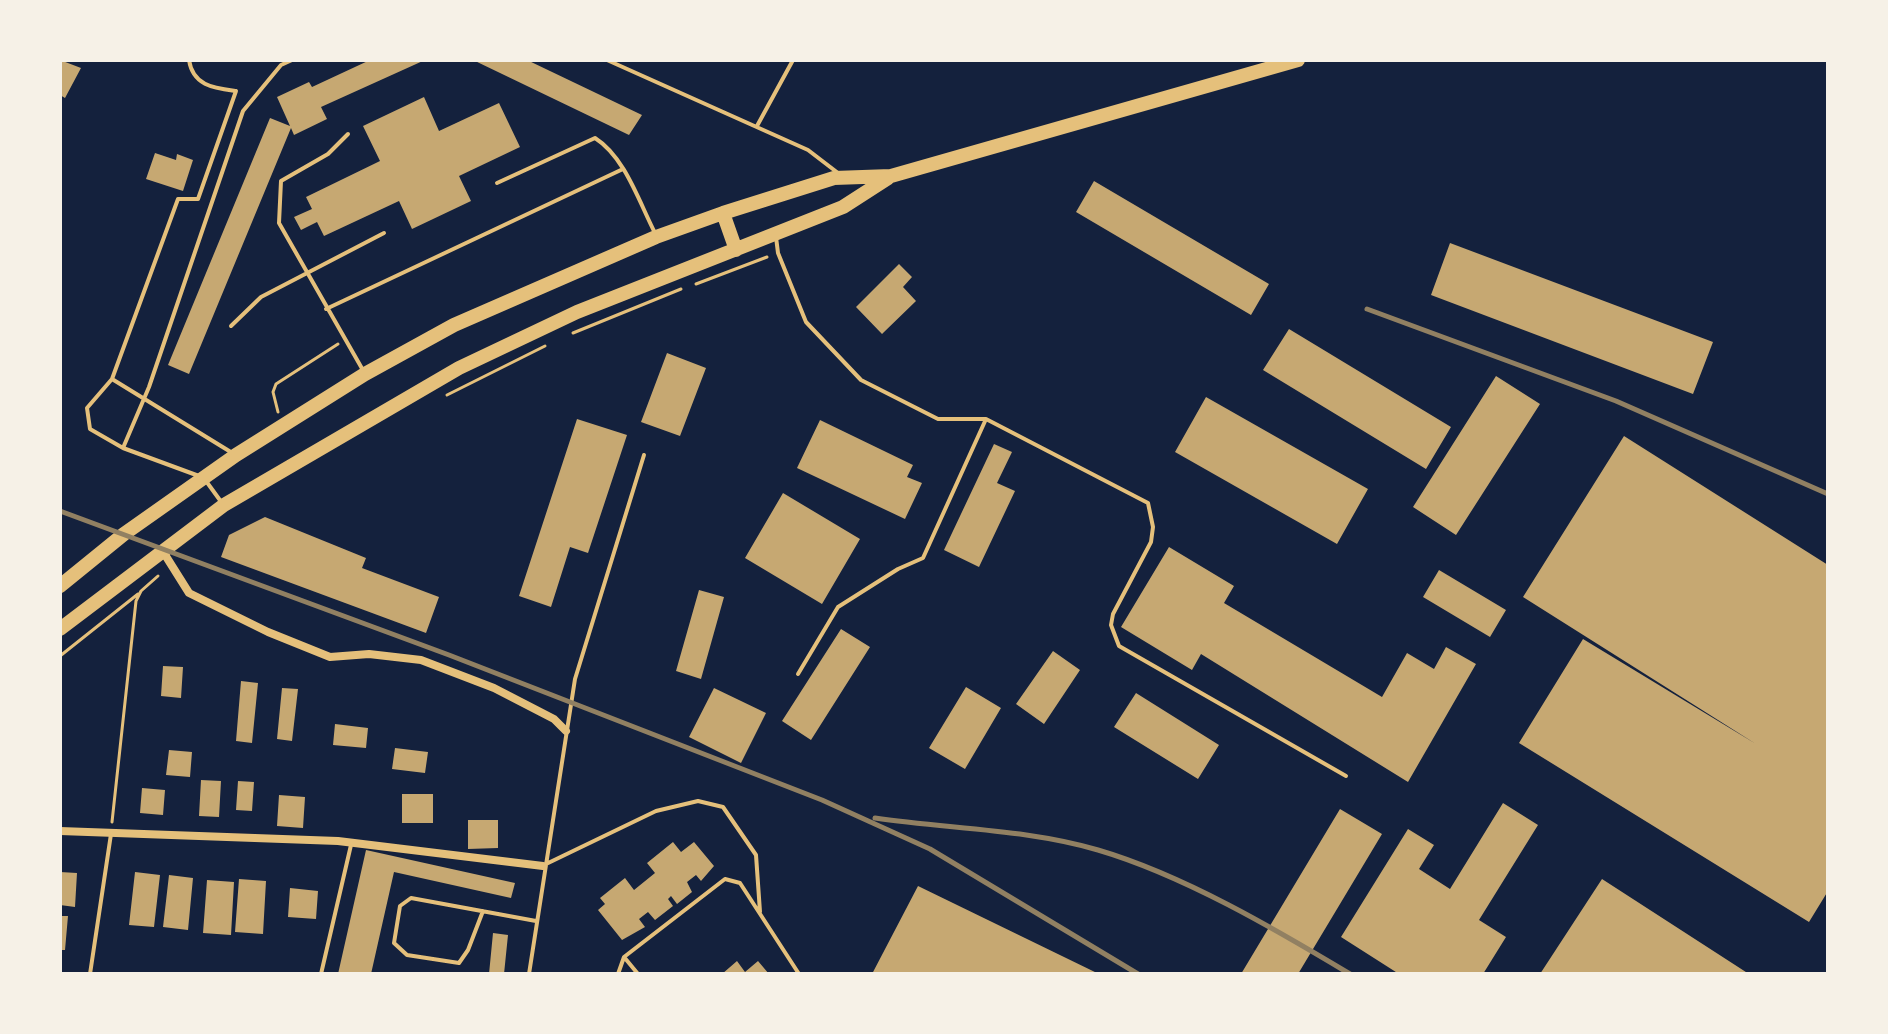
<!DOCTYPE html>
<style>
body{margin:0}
#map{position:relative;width:1888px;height:1034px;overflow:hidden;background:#14213d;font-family:Inter,sans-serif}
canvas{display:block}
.frame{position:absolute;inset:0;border:62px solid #f6f1e7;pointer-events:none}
</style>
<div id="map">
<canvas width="1888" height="1034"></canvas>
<div class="frame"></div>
</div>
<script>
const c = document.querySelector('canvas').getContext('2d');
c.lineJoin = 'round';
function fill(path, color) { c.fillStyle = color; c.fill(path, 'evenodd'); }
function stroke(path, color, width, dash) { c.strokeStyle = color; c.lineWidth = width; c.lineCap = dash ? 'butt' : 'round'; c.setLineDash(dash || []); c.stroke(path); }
const building = new Path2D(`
 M60,60L81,68L65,98L60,95Z
 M370,60H425L321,107L327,119L294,135L291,128L189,374L168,365L270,118L290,126L277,97L309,82L312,87Z
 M473,60H527L642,115L629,135Z
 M424,97L439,131L499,103L520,147L459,176L471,201L412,229L399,201L324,236L317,222L301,230L294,217L312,209L306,197L380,161L363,126Z
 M155,153L176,160L177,154L193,160L183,191L146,179Z
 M1094,181L1269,284L1251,315L1076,212Z
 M1450,243L1713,342L1693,394L1431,295Z
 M899,264L912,277L903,287L916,301L882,334L856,307Z
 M1289,329L1451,427L1426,469L1263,370Z
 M667,353L706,368L680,436L641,422Z
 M1496,376L1540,404L1456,535L1413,507Z
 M1206,397L1368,489L1337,544L1175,452Z
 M577,419L627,435L588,553L570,547L551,607L519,596Z
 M820,420L913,465L907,477L922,483L905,519L797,468Z
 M1624,436L1828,565V891L1809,922L1519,743L1583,639L1756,744L1523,597Z
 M994,444L1012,452L997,483L1015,491L979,567L944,550Z
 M783,493L860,539L822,604L745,558Z
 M265,517L366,558L362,568L439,597L426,633L221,557L229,535Z
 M1169,547L1234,586L1224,603L1382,697L1407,653L1434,669L1446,647L1476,664L1408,782L1201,654L1192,670L1121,627Z
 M1439,570L1506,610L1490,637L1423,597Z
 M699,590L724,597L701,679L676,671Z
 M841,629L870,647L811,740L782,721Z
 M1053,651L1080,670L1044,724L1016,704Z
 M163,666L183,667L181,698L161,696Z
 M241,681L258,683L252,743L236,741Z
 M966,687L1001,708L965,769L929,748Z
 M282,688L298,689L292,741L277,739Z
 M714,688L766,713L741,763L689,737Z
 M1136,693L1219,745L1198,779L1114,727Z
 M335,724L368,728L366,748L333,745Z
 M395,748L428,752L425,773L392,769Z
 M169,750L192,752L190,777L166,775Z
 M201,780L221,781L219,817L199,816Z
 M238,781L254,782L252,811L236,810Z
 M142,788L165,790L163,815L140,813Z
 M402,794H433V823H402Z
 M279,795L305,797L303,828L277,826Z
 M1503,803L1538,825L1479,920L1506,937L1483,974H1399L1341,937L1408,829L1434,845L1419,869L1450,889Z
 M1340,809L1382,834L1298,974H1241Z
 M468,820H498V848L468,849Z
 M673,842L681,852L694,842L714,866L701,881L696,875L687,882L692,892L677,904L671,896L668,899L673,906L655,920L648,912L639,919L645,927L622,940L598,910L605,904L600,898L625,878L634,890L655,873L647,863Z
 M366,850L515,883L511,898L394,872L371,974H338Z
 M60,872L77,873L75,907L60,905Z
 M135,872L160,875L154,927L129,925Z
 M169,875L193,878L188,930L163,927Z
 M239,879L266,881L263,934L235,932Z
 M1602,879L1749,974H1540Z
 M207,880L234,882L231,935L203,933Z
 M918,886L1099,974H872Z
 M290,888L318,891L316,919L288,917Z
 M60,916H68L65,950H60Z
 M493,933L508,935L504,974H489Z
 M737,961L745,972L758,961L769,974H722Z`);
const path = new Path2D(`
 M696,284L767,257
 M573,333L681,289
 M447,395L545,346
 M278,412L273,392L276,384L338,344
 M60,656L138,594
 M112,822L136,601L141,591L158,576`);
const service = new Path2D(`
 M607,60L808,150L838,173
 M757,126L793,60
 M348,134L328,154L281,181L279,223L364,372
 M497,183L595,138C625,157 639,202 655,233
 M776,237L778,253L806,322L861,380L938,419H986L1148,503L1153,527L1151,542L1113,614L1111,625L1119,646L1346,776
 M326,309L623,169
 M231,326L261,297L384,233
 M112,379L234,454
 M123,448L90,429L87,408L112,379L178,199H198L236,91C214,88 193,86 189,60
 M199,476L123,448L149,387L243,111L281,65L292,60
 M206,481L222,503
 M798,674L838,607L898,569L923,558L986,419
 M544,865L656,811L698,801L723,807L756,855L760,912
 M483,911L468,950L459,963L407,955L394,943L400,906L411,898L536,921
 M624,957L638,974
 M90,974L111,834
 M321,974L351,845
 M529,974L575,679L644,455
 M618,974L624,957L725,879L740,883L799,974`);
const minor = new Path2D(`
 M162,550L189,593L268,632L330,657L369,654L421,660L494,688L554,719L566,731
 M60,831L338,841L543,866`);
const trunk = new Path2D(`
 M723,213L736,250
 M60,586L124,534L236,455L365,374L454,325L656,237L723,213L834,178L891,176L1298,60
 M60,629L224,505L459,368L577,312L843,207L888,178`);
const rail = new Path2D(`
 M1367,309L1616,401L1828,494
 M60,511L449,655L822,800L930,849L1138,974
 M875,818C949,829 1027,829 1098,850C1183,875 1275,929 1350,974`);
fill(building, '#c6a872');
stroke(path, '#e5c07b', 3);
stroke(service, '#e5c07b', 4);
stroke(minor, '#e5c07b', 8);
stroke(trunk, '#e5c07b', 14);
stroke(rail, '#918062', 5);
</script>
